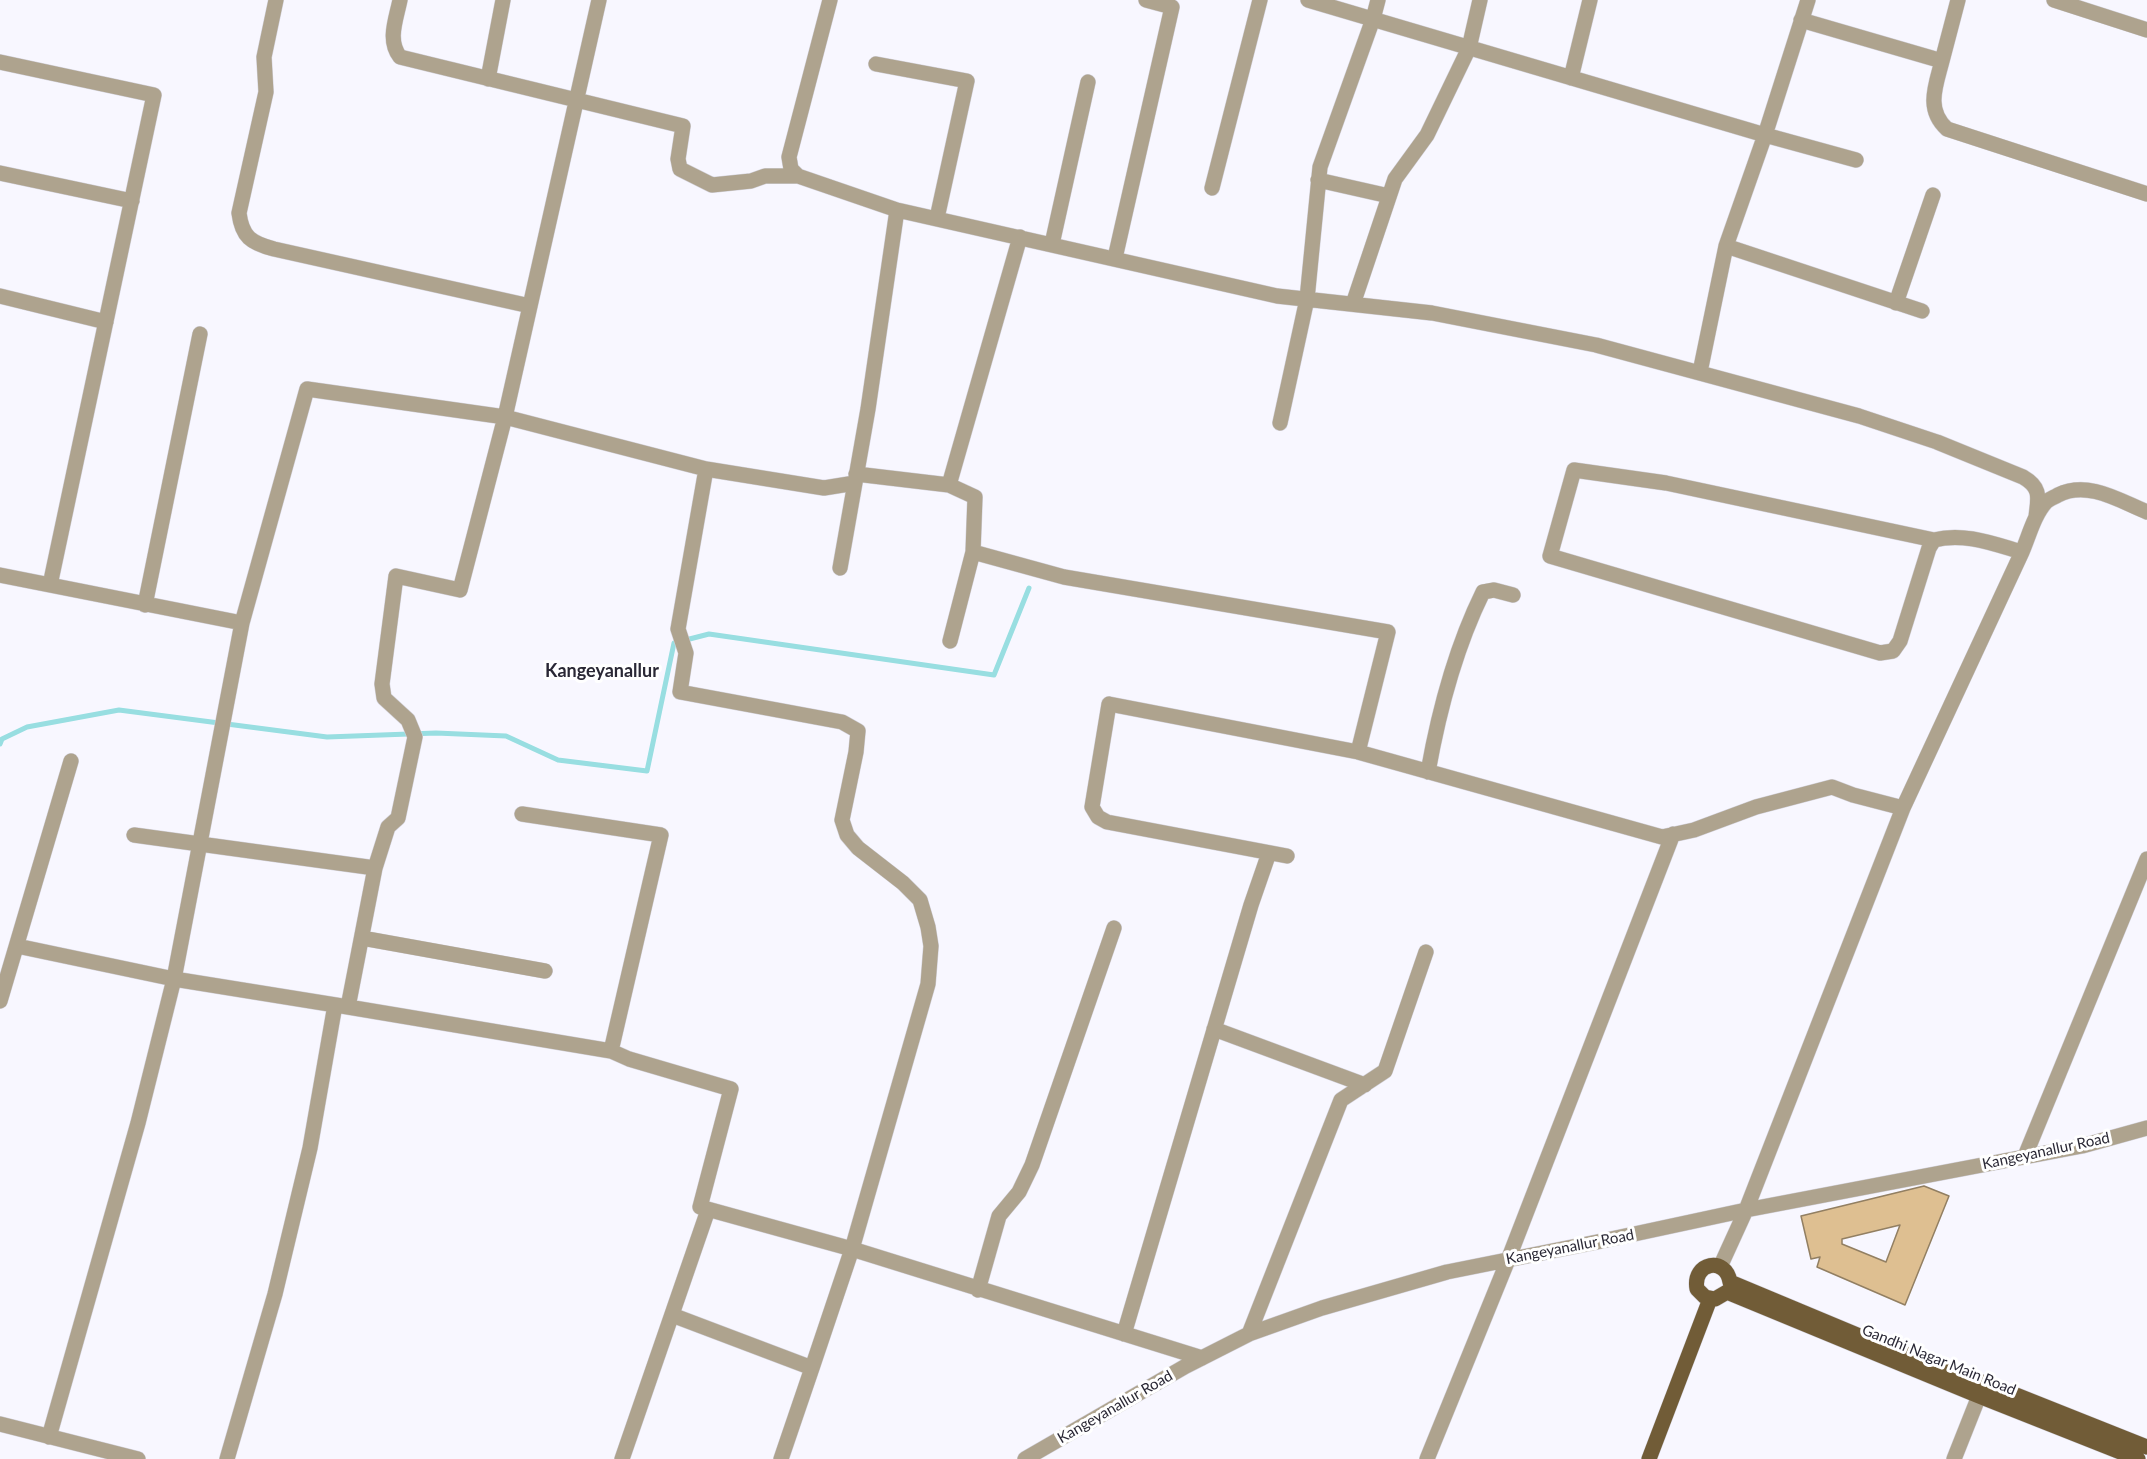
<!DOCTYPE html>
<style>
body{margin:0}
canvas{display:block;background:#f8f7ff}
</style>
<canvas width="2147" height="1459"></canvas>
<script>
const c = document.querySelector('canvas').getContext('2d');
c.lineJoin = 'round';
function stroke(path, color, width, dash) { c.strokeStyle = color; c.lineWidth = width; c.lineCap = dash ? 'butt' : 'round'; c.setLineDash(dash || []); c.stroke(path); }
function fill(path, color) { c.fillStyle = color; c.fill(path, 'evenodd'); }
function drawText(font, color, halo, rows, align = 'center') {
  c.font = font + ' Lato,sans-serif'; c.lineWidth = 6; c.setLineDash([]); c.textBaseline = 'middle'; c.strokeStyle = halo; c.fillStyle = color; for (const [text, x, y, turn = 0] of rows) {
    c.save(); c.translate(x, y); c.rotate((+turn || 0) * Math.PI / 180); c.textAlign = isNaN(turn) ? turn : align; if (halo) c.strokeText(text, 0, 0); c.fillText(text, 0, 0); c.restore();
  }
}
const stream = new Path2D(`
 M0,744L2,739L27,727L119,710L327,737L436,733L506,736L558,760L647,771L674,643L709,634L994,675L1029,588`);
const building = new Path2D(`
 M1924,1186L1949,1196L1905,1305L1817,1267L1820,1257L1811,1259L1801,1216ZM1900,1225L1886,1262L1842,1244V1239Z`);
const minor = new Path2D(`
 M276,0L264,57L266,92L239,213C242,237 251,243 274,249L530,306
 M400,0C396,20 387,40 400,57L683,126L678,159L680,169L712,185L751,181L765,176H798
 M599,0L505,417L706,469L824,488L855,483
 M830,0L789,157L791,169L798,176L897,210L868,409L840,568
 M1308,0L1765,135L1856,160
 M2054,0L2147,30
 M1801,20L1942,61C1936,85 1925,109 1947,129L2147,194
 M1942,61L1958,0
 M0,62L154,95L50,585
 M876,64L967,81L937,218
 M1571,78L1590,0
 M488,79L503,0
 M0,173L132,201
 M1318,180L1389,196
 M1212,188L1260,0
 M897,210L1277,296L1432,313L1596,345L1859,416L1937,442L2023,477C2042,488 2038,498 2036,517
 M1052,244L1088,82
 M1726,246L1922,311
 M1115,258L1172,7L1146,0
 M0,296L106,322
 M1896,303L1933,195
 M1353,304L1395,179L1427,135L1469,48L1480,0
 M1700,372L1726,246L1765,135L1808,0
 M1280,423L1307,299L1320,167L1373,19L1378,0
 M856,474L949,485L1020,237
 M949,485L975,497L973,552
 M1934,540L1666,483L1574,470L1550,556L1880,653L1893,651L1900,641L1929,548L1934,540C1964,532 1994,544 2022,552
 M0,575L242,623
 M145,605L200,334
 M950,641L973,552L1064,577L1388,632L1358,752
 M1428,772C1439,710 1455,649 1483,592L1494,590L1513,595
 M134,835L375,868
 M1287,856L1107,822L1098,817L1092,807L1109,704L1358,752L1662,837L1694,830L1756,807L1832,787L1853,795L1903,808
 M362,938L545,971
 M17,946L174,979L242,623L307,389L505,417L460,590L396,576L382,684L384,698L408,720L415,737L398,818L388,827L375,868L348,1007L611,1051L661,835L522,814
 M0,1001L71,761
 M1214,1029L1365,1085
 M611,1051L629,1059L731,1089L700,1207L852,1249L928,984L931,946L928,927L920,900L903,883L858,848L847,835L842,820L856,752L858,731L842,722L680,692L686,653L678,629L706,469
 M2025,1156L2147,859
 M1720,1267L1746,1210L1903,808L2022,552C2029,536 2034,515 2046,502C2049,499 2055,497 2058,495C2088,480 2120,501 2147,512
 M978,1290L999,1216L1019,1192L1032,1165L1114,928
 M672,1315L812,1368L852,1249L1202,1358
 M1124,1334L1251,905L1269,853
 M1249,1334L1341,1100L1385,1071L1426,952
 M0,1424L138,1459
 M49,1437L138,1123L174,979L348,1007
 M227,1459L275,1294L310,1148L335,1005
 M622,1459L708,1210
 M781,1459L812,1368
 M1025,1459L1186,1366L1249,1334L1322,1308L1447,1272L1597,1242L1746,1210L2082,1146L2147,1128
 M1427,1459L1508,1260L1673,834
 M1954,1459L1979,1396`);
const major = new Path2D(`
 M1649,1459L1710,1299
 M2138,1459L1979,1396L1727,1292L1715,1299L1705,1297L1697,1289C1692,1262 1726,1256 1730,1282L1881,1345L2006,1391L2147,1447`);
const streetNames = [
 ["Kangeyanallur Road",2046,1151,-12],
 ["Kangeyanallur Road",1570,1247,-11],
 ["Gandhi Nagar Main Road",1939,1360,22],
 ["Kangeyanallur Road",1115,1407,-30]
];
const quarterNames = [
 ["Kangeyanallur",602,671]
];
stroke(stream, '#98dee1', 5);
fill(building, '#debf91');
stroke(building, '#927f62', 1.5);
stroke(minor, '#d3d2db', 16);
stroke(major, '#d3d2db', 16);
stroke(minor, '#aea38e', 15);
stroke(major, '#715c37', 15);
drawText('15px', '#2a2835', '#fff', streetNames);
drawText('bold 18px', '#2a2835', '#fff', quarterNames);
</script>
